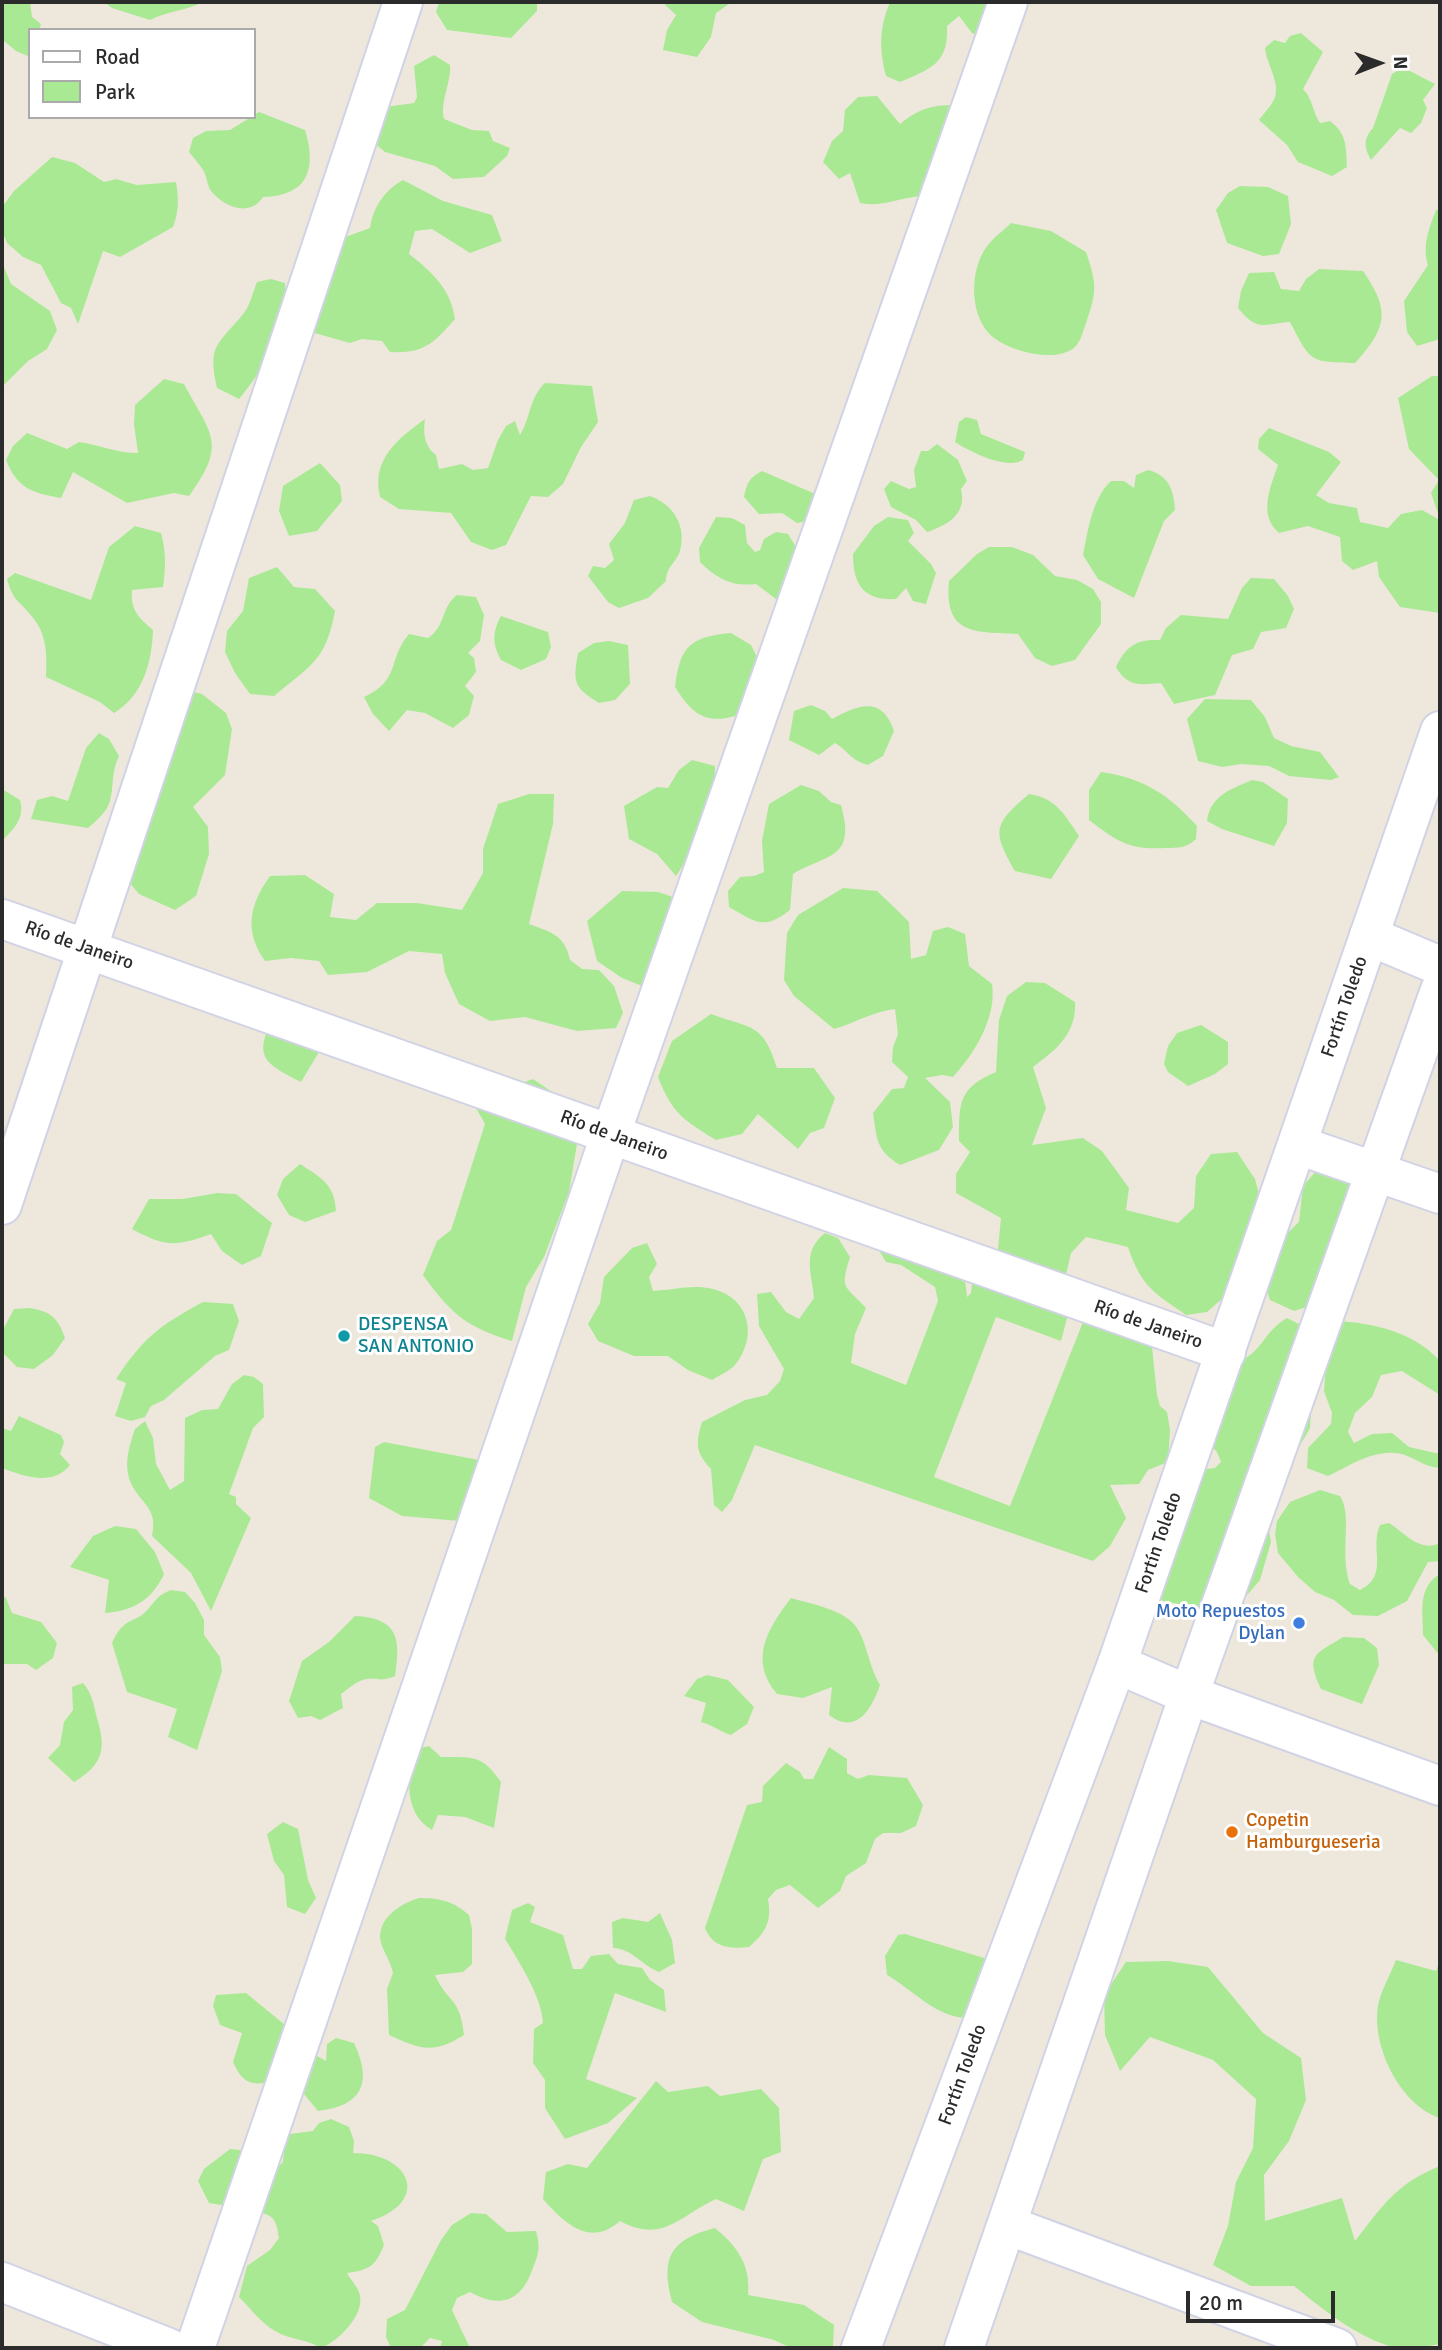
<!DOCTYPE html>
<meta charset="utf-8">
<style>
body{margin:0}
#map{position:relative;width:1442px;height:2350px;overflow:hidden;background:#eee8dc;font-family:Signika,sans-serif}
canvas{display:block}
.frame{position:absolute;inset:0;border:4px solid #2b2b2b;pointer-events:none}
.legend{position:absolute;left:28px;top:28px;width:228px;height:91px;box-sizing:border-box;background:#fff;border:2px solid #aaa;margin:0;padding:9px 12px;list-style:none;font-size:21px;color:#2b2b2b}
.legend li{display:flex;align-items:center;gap:14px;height:35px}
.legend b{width:35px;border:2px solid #aaa}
.north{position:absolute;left:1344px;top:28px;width:70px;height:70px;-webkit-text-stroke:5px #fff;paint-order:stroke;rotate:89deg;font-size:19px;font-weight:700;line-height:28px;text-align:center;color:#2b2b2b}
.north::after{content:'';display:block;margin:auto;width:24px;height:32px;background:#2b2b2b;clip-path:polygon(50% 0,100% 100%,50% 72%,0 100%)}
.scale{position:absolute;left:1186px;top:2291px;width:149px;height:32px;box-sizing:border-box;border:4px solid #2b2b2b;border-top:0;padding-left:9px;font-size:21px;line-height:24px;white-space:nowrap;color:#2b2b2b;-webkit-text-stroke:5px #fff;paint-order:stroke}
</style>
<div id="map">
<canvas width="1442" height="2350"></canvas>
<div class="frame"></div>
<ul class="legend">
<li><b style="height:9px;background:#fff"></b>Road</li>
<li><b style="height:19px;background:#a9e994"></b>Park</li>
</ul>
<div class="north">N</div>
<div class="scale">20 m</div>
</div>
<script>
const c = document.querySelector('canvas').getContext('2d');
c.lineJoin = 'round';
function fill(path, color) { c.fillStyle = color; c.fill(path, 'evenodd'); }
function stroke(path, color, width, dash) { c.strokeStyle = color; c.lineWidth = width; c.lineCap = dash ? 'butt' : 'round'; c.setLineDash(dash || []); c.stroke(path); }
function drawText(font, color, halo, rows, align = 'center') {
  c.font = font + ' Signika,sans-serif'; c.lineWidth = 6; c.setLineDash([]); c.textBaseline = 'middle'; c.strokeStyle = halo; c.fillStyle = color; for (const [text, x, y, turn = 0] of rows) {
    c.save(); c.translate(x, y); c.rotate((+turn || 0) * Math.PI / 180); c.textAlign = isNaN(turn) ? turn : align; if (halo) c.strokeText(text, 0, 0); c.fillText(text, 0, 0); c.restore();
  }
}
const green = new Path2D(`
 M2,2H30L32,17L41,24L39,30H30V57L16,51L3,40Z
 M104,2H203C186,11 167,11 150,20L112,8Z
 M439,2H537V11L511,38L447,30L436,12Z
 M732,2L716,13L711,37L697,57L663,50L667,30L676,15L662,2Z
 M890,2H1030L1014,22L987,40L972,33L959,16L947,26C949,64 930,69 900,82L886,76C879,48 879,29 890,2Z
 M1301,33L1323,52L1303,89C1313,99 1312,111 1320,123L1330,121C1347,134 1346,146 1347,167L1332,176L1298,162L1287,145L1259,120C1264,113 1273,104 1275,97C1280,81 1266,63 1265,48L1274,40L1285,43L1290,36Z
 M434,55L450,65C451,84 440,101 444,119L472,130L489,131L493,141L510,148L507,156L484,177L453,179L435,166L385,152L374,143L385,107L414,103L417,97L414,66Z
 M1397,71H1410L1435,84L1423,100L1427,108L1421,123L1411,133L1400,128L1371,160C1364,147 1363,139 1373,128L1392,74Z
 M877,96L900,124C918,109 931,105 955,105L926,196C903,196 883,208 860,203L850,173L839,179L823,162L832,141L843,131L845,110L858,97Z
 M259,112L305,130C317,169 308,196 263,197C250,217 225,208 211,191C207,186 207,176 203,170C199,164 194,158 189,152L193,138L206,131L230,130Z
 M52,157L75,163L104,182L116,179L137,185L176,182C179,199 179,211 173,227L120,257L103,251L78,324L71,308L61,303L41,265L23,257L7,243L2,230V207L14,191Z
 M403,180L443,201L492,215L502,241L470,253L432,229L415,231L409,254C432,272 451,289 455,319C434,343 424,354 390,352L382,341L362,339L350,343L311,332L340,239L370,228C373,207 385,190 403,180Z
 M1240,186L1268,187L1288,196L1291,224L1279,254L1263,256L1227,243L1216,210L1228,193Z
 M1436,210H1440V339L1417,346L1407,332L1404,301L1428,265C1422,246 1429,228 1436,210Z
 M1011,223L1051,231L1086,252C1097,284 1097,292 1086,323C1083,331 1081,341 1075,347C1056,364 1011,351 994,338C968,318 969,268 988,245C994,237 1004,230 1011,223Z
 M2,262L11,284L50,311L57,330L47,349L28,361L2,387Z
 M1319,269L1363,271C1390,310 1388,327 1355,363C1309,362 1311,362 1290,322C1264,324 1257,332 1238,308L1241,291L1249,273L1274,272L1281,289L1299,291L1306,279Z
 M271,279L285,283C289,326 266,367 239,399L217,388C207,344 218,345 244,313C250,305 253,292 257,282Z
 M1432,376H1440V519L1431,493L1439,480L1409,449L1398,398Z
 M164,379L184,384C211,435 228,443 189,496L174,493L127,503L73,472L61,498C32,493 17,488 6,460L13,446L27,433L67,449L79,442C100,445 116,453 138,453L134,424L135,405Z
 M545,383L592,386L598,422L581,447L563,484L548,497L531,496L506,545L492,550L471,542L451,513L399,509L380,497C371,459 398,439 425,419C423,432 424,446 436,455L439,469L462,464L473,470L488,468L498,440L506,426L515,421L520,435C531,417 529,398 545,383Z
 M966,417L977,420L981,434L1025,452L1023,460C1007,470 970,452 955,442L959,422Z
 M1269,428L1329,452L1341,462L1316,495L1329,503L1357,508L1360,522L1388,528L1401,514L1422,510L1438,519L1440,613L1400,607L1379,577L1377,561L1353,570L1342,561L1340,537L1308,526L1279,533C1258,515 1270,488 1278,465L1258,449L1259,439Z
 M937,444L958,460L967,481L961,489C967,514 948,525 927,532L916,520L891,507L884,489L891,481L909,489L916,487L914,470L921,451H928Z
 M320,463L340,485L342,501L317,531L289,536L279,511L283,486Z
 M1148,470C1169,475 1174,491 1175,510L1164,521L1134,598L1098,579L1083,555C1088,530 1092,499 1111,481H1124L1134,488L1136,475Z
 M762,471L813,493L819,499L808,521L797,523L782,513L759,514L744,497C747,483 749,478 762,471Z
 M650,496C673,504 687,526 680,551C676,563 666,567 666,581L648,598L619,608L608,602L588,576L593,566L605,568L614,560L609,544L625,523L634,500Z
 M716,517L732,518L745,525L747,543L755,552L760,550L764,539L776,532L788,534L801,555L798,588L776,599L756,584C732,587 717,579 700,562L699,548Z
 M888,517L908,520L914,533L908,541L931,564L936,573L926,604L913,601L906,588L896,599C864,601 853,585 853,554L874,526Z
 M135,526L161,533C166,552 166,567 163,587L132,590C130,610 139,618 153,630C152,662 143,696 114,713L100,702L46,677C47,656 47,636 34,619C20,600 14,604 7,579L15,573L91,600L109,547Z
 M989,547H1012L1033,555L1055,576L1077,580L1093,589L1101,602V624L1075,660L1052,666L1035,658L1018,634C974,632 944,635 949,581L977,554Z
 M277,567L294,587L315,589L335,611C326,661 310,666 274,696L250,694L235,673L225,652L227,631L243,611L249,578Z
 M1251,578L1274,579L1288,596L1294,609L1286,628L1261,632L1253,649L1232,655L1215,695L1174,704L1161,683C1140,685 1127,687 1116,667C1126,646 1136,639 1160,640L1166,628L1181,615L1228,619L1242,588Z
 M457,595L476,597L484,615L480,641L468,653L474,658L476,672L465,686L474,696L469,715L453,728L425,713L407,710L389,731L373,714L364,697C401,680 387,660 409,634L428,638C446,626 441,607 457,595Z
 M501,616L548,632L551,647L546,659L521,670L501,660C492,644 492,632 501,616Z
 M731,633L751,645L763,669L747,712C710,726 695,719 675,687C680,646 690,637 731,633Z
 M609,641L628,645L630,684L615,700L599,703C573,687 573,682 578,653L594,643Z
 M163,685L202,694L226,713L232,729L225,775L193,807L208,827L209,854L196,896L175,910L139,894L107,856L145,712Z
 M1205,699L1251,700L1265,717L1274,738L1291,746L1320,752L1339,777L1331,780L1289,776L1269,766L1241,764L1222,767L1198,761L1187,719Z
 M811,705L825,711L832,719C858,705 882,695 894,731L883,756L868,765C847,758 850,752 835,743L819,755L789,740L794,711Z
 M99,733L109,739L119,756C111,772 114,786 110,801C107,812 96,821 88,828L31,819L37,800L52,796L68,801L86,748Z
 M692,760L715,766C714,814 702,838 676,876L657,854L629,839L624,806L657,787L668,788L679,770Z
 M1101,772C1144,778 1169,795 1197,826L1196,839C1186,848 1179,848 1166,848C1129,850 1118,842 1089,820V790Z
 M1252,780L1263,782L1288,799L1287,823L1274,846L1222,829L1207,821C1210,796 1231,789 1252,780Z
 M801,785L819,791L831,802L841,805C856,859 829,853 793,874L790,910C763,931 756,922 729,907L728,891L740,877L754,876L764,872L762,841L769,804Z
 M2,789L20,800C25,818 14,829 2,841Z
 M529,794H554L553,824L529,924C551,932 565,935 570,960L582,969L599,970L614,986L623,1013L616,1028L577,1031L525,1017L490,1021L459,1004L445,973L442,954L409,951L367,972L328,975L319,961L291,958L265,961C244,932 249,905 270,876L305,875L334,894L330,917L356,920L377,903H417L462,910L483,873V849L498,804Z
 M1029,794C1056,798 1065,815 1079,836L1051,879L1015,871C992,830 993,825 1029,794Z
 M843,888L877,891L895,908L909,922L911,959L926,955L933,931L948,927L965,934L969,966L992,984C997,1017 975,1053 953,1077L942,1075L925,1078L950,1102L953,1127L939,1150L900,1165C876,1150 877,1140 873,1113L892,1089L904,1088L908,1077L892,1062L893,1047L898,1034L895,1009C874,1011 855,1023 834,1029L794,996L784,980L787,933L798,915Z
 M622,891L658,892L679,899L647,988L622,978L597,961L587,921Z
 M1026,982L1045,983L1075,1002C1077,1033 1056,1050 1033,1067L1046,1108L1032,1145L1083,1138L1102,1151L1129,1188L1126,1210L1178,1223L1194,1208L1196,1176L1211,1154L1237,1152L1255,1179L1263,1209L1232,1290L1207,1312L1186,1315C1153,1292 1141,1286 1128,1247L1086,1237L1071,1253L1064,1283L997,1259L1001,1218L956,1193V1174L970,1152L959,1141C959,1103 958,1088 996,1072L999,1020L1007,996Z
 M711,1014C751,1029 763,1022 777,1068H814L835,1098L824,1128L810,1133L798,1149L758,1114L742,1134L716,1140C683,1120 672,1113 658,1077L672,1041Z
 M274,1015L322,1047L301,1082C261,1062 254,1056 274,1015Z
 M1201,1025L1228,1042V1064L1215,1074L1188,1086L1168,1072L1164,1064L1168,1046L1177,1033Z
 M533,1079L567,1102L578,1138L569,1192L544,1257L526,1287L512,1341C466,1327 451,1314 423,1275L437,1241L451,1230L485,1124L472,1101Z
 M300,1164C320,1177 335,1184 336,1211L305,1222L289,1215L277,1195L283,1179Z
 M1317,1170L1363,1177L1323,1302L1294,1311L1270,1300L1264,1283L1275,1245L1299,1222L1303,1186Z
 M217,1193L236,1194L272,1223L261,1256L242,1265L222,1251L211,1234C176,1247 165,1247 132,1229L149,1199H183Z
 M883,1231L965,1279L967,1297L971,1293L973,1273L1069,1311L1061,1341L996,1317L934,1477L1010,1506L1083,1322L1151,1337L1157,1395L1160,1406L1167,1412L1170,1430L1168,1462L1148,1470L1139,1484L1110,1485L1126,1518L1110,1546L1093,1561L755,1445L732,1500L722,1512L714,1505L711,1469C696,1453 695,1444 702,1422L745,1400L767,1395L780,1381L784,1369L759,1326L757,1294L771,1292L786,1312L799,1319L814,1298C812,1273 801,1252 825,1233L838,1238L850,1257C840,1290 844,1284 866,1308L855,1334L851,1363L906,1385L938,1301L935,1287L901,1265L886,1262L880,1252Z
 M647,1243L657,1264L649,1277L653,1291C674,1290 692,1284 713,1289C750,1298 758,1337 735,1365C730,1371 718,1376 712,1380L688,1370L668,1356H634L598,1341L588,1324L600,1303L604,1277L632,1248Z
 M203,1302L233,1304L239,1321L229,1350L215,1356L164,1400L151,1406L145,1417L131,1421L115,1416L126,1383L116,1379C144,1337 159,1326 203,1302Z
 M29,1308C51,1311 58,1318 65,1338L53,1355L34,1369L17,1367L4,1354V1328L14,1309Z
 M1287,1318L1301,1325L1311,1407L1310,1428L1265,1507L1271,1542L1260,1580L1248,1594L1229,1607L1209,1610L1163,1601L1151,1591L1199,1470L1215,1468L1221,1462L1217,1452L1204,1438L1232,1364C1263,1355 1262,1332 1287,1318Z
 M1338,1321C1375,1323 1415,1333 1440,1361V1395L1402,1371L1381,1375L1372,1397L1355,1413L1348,1432L1354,1443L1372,1434L1392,1433L1409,1447L1440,1454V1468C1425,1467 1418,1460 1405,1455C1378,1446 1351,1465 1328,1476L1307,1468L1308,1448L1331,1424L1332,1413L1324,1391L1327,1350Z
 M244,1375L254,1377L263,1384L264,1417L253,1428L229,1494L236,1497V1504L251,1518L211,1611L191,1573L152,1536C159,1505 137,1503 129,1478C124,1461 130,1444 135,1429L145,1421L153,1438L156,1464L170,1490L184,1481L185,1418L202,1410L218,1409L232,1384Z
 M19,1416L61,1435L64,1442L60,1454L70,1465C53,1487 23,1476 2,1468V1428L11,1431Z
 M384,1442L479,1460L460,1521L402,1516L369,1498L375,1447Z
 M1320,1490L1340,1496C1353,1516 1339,1554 1350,1584L1360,1590C1390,1575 1369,1549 1380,1525L1389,1523C1405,1533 1420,1553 1440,1543V1561L1428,1562L1407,1601L1378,1616L1353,1615L1334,1600L1315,1592L1298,1577L1278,1553L1275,1534L1277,1521L1290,1502Z
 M115,1526L136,1529L155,1552L164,1574C152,1600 133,1611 105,1613L109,1580L70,1567L93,1536Z
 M1440,1574V1656L1423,1635C1423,1613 1417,1587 1440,1574Z
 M171,1590L185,1592L195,1603L204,1620V1635L220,1657L222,1671L197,1750L168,1737L177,1709L127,1692L112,1643C125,1614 134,1626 149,1608C158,1598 157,1596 171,1590Z
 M2,1595L6,1598L12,1613L41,1622L57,1643L53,1658L36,1670L27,1664H2Z
 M791,1598C810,1604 845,1609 857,1628C867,1643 869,1667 880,1685C872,1708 857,1736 829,1715L832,1687L803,1698L777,1694C748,1660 768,1628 791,1598Z
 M355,1616C398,1618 401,1638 395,1676C381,1682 380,1678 367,1679C358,1680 348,1689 341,1694L343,1708L320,1720L311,1716L298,1718L289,1701L302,1661L329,1642Z
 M1343,1637L1364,1638L1377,1648L1379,1665L1362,1704L1321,1689C1304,1653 1317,1654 1343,1637Z
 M707,1675L728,1680L754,1707L747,1724L731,1735C719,1731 713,1725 701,1722L706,1703L684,1696L697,1679Z
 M83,1683C93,1695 93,1703 97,1718C106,1748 104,1764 74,1782L48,1758L60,1745L64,1722L73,1710L72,1687Z
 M429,1746L441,1757C472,1757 482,1754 501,1782L494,1828L465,1817L438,1815L432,1830C404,1814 406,1776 416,1749Z
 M829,1747L847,1759V1773L858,1779L869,1775L907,1778L923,1805L916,1826L901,1833H883L875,1839L866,1863L846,1876L840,1891L818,1908L790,1885L776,1890L768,1899C772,1922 766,1932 749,1947C730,1949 713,1948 705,1928L747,1805L762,1802L763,1786L786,1763L800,1772L804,1779H813Z
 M283,1822L298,1829L308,1880L316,1898L305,1914L287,1907L284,1875L274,1861L267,1834Z
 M419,1898C440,1898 453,1901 469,1915L472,1929V1964L463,1972L435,1975C448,2004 460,1996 464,2035C434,2054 421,2050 389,2035L387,1989L393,1973C391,1963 386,1956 382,1946C373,1921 399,1904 419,1898Z
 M528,1903L535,1907L530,1922L563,1935L573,1969H582L591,1956L609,1954L618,1964L642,1968L650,1980L664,1990L666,2012L615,1993L586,2079L637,2098L608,2123L565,2139L545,2108V2080L533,2063L534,2029L543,2023C542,1997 518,1960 505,1939L512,1910Z
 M660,1913L672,1940L675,1963L659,1972C641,1965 633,1949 613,1948L612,1922L623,1918L648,1922Z
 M905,1934L984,1958L991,1965L981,2017C941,2024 919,1994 887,1975L885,1956L898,1935Z
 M1396,1960L1436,1971L1440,1960V2118C1399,2105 1369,2042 1379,2001C1383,1987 1391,1973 1396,1960Z
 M1168,1961L1208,1967L1263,2033L1301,2058L1306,2100L1289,2141L1264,2175L1265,2221L1342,2198L1355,2241C1383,2205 1397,2183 1440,2166V2344C1428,2346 1415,2349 1402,2348C1366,2345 1321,2308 1294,2286H1251L1213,2265L1228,2226L1236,2182L1253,2148L1256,2099L1213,2060L1150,2037L1120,2071L1105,2035L1104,1995L1126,1962Z
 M246,1993L290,2029L274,2081C252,2087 242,2083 233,2062L242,2033L220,2025L213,2006L216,1995Z
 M336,2038L354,2043C373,2083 362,2106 318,2111L299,2088L310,2052L326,2061L327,2044Z
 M656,2081L668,2092L708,2086L720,2096L761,2089L779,2108L781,2152L763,2159L744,2211L716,2199C679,2216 663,2244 620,2221C590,2248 564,2223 543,2199L546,2172L568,2164L587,2168Z
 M331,2119L349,2127L354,2141L353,2153C410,2153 432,2201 371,2221L378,2226L384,2245C375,2267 369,2270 347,2273C350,2279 357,2286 359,2292C367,2313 339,2341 321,2348C307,2339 290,2340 275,2331C261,2323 250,2308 239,2297L247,2266L270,2250L279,2238C276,2218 274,2215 253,2211L274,2171L283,2162L284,2146L290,2134L313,2131L319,2123Z
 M230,2149L250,2151L234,2207L209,2203L198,2181L204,2169Z
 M471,2213L486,2214L507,2232L536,2231C541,2249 538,2256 531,2273C519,2304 497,2307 470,2292L457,2298L452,2310L470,2348H440L442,2341L430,2338L420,2348H391L386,2337L387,2319L405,2310L441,2240L452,2225Z
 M715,2228C737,2246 751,2265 748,2295L804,2305L834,2325L833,2348H791L774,2340L702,2322L672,2302C660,2257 671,2239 715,2228Z`);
const street = new Path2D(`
 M2,919L1226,1352
 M1369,936L1440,966
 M1298,1145L1440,1194
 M2,1205L403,2
 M1117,1664L1189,1695L1440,1786
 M1007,2225L1337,2348
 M2,2282L169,2348
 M195,2348L610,1136L1008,2`);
const secondary = new Path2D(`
 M861,2348L1117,1664L1440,731
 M964,2348L1189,1695L1440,990`);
const markers = [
 [344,1336,7,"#0f9aa8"],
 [1299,1623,7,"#3f7fe0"],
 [1232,1832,7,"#e8710a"]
];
const streetNames = [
 ["Río de Janeiro",79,946,19],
 ["Fortín Toledo",1345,1007,-71],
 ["Río de Janeiro",614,1136,20],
 ["Río de Janeiro",1148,1325,19],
 ["Fortín Toledo",1159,1543,-71],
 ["Fortín Toledo",963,2075,-70]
];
const cultureNames = [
 ["DESPENSA",358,1325],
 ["SAN ANTONIO",358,1347]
];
const shopNames = [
 ["Moto Repuestos",1285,1612],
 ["Dylan",1285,1634]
];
const foodNames = [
 ["Copetin",1246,1821],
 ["Hamburgueseria",1246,1843]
];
fill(green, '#a9e994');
stroke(street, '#d1d3e5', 42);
stroke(secondary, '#d1d3e5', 42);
stroke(street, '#fff', 38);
stroke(secondary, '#fff', 38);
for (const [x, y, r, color] of markers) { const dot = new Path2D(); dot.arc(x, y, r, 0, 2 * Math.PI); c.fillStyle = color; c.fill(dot); stroke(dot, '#fff', 2.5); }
drawText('19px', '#2b2b2b', '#fff', streetNames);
drawText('19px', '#0d838f', '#fff', cultureNames, 'left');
drawText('19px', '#366cbe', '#fff', shopNames, 'right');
drawText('19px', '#c56008', '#fff', foodNames, 'left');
</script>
